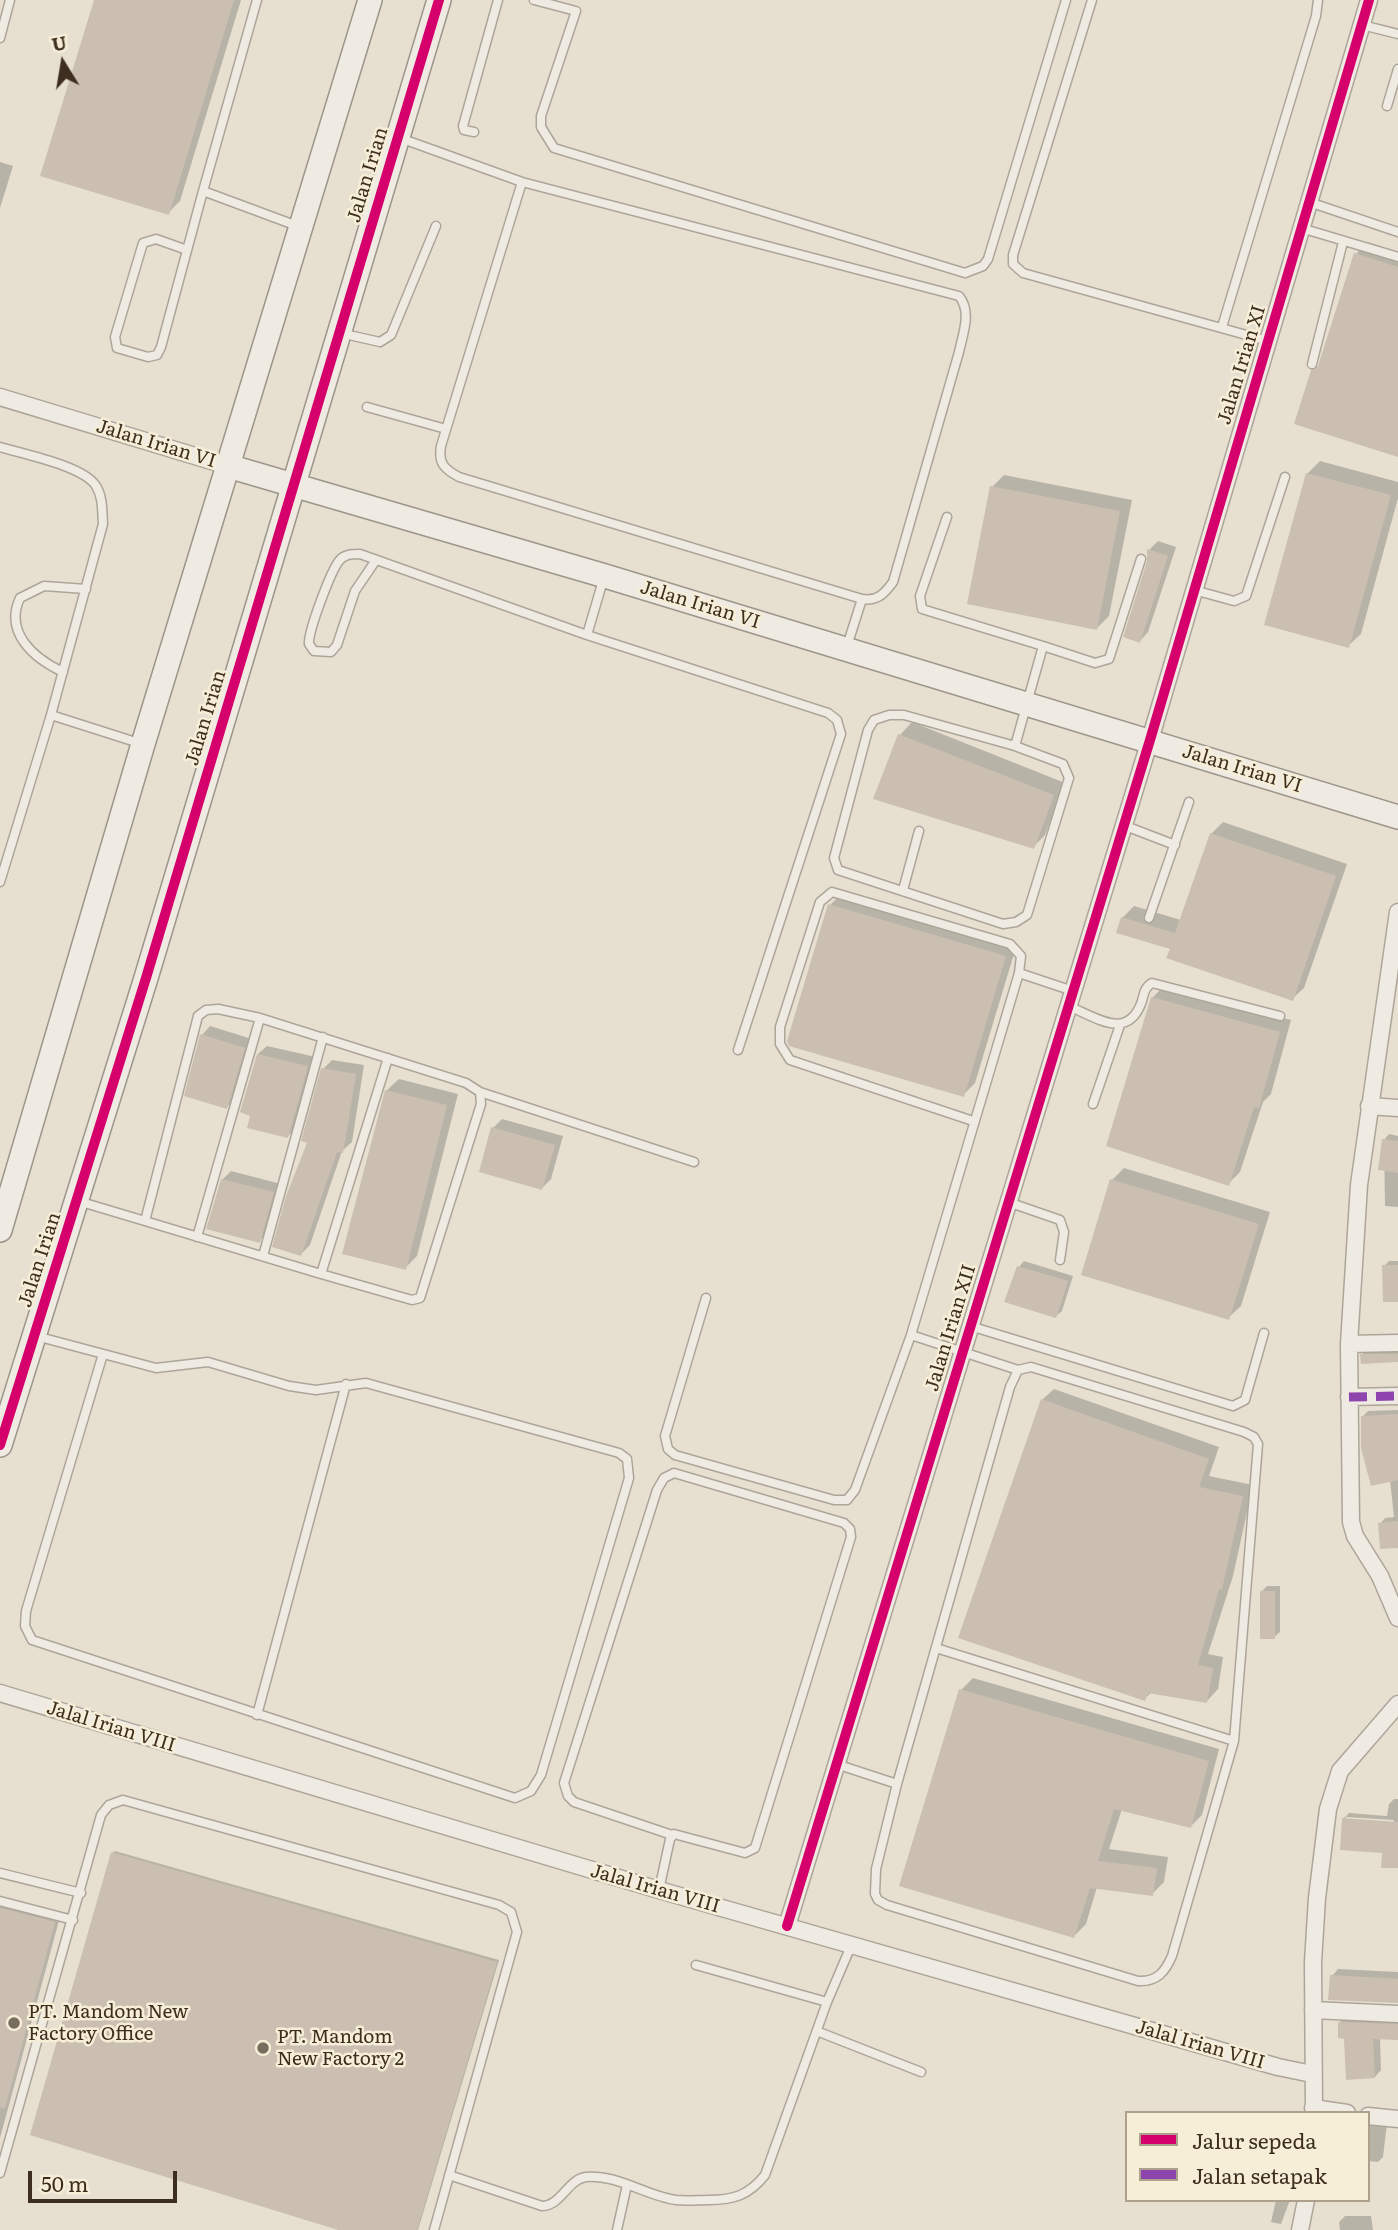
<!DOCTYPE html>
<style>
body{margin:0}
#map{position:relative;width:1398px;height:2230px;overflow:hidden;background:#e7e0d1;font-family:Literata,serif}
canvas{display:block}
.legend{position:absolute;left:1125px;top:2111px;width:245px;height:91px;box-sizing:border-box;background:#f7eed8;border:2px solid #ada18e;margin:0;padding:9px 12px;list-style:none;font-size:21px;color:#3d2e20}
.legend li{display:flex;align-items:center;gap:14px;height:35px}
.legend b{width:35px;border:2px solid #ada18e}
.north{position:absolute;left:28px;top:28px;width:70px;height:70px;-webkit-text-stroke:5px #f7eed8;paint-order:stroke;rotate:349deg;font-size:19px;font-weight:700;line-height:28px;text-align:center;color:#3d2e20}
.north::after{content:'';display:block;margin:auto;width:24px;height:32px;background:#3d2e20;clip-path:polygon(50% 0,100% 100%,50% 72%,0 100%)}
.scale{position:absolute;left:28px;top:2171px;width:149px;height:32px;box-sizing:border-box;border:4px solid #3d2e20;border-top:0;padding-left:9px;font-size:21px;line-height:24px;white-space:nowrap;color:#3d2e20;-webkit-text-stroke:5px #f7eed8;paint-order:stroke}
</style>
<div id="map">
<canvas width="1398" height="2230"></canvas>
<ul class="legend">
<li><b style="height:9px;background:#d6006c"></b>Jalur sepeda</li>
<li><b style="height:9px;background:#8e44ad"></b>Jalan setapak</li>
</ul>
<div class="north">U</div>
<div class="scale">50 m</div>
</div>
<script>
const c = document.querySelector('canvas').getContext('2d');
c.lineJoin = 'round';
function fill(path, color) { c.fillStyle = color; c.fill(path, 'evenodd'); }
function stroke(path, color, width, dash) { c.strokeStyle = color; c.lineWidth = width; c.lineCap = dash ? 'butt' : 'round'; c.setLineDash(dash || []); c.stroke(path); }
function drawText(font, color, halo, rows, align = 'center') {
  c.font = font + ' Literata,serif'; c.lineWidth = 5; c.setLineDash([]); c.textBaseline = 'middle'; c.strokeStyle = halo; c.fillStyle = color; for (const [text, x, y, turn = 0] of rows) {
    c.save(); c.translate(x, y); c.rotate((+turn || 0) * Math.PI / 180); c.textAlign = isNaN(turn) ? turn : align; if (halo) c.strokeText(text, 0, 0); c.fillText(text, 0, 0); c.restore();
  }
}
const shadow = new Path2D(`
 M96,0H241L180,201L168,213Z
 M0,162L13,166L0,208Z
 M1368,242L1398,252V455L1321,363L1356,254Z
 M1320,461L1398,482V498L1361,634L1348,646L1308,473Z
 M1004,475L1132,500L1109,616L1097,628L992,487Z
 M1158,541L1176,547L1148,632L1140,641L1149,550Z
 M912,722L1065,783L1045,835L1033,847L876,798L900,735Z
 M1223,822L1347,864L1304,988L1292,999L1172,947L1122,918L1134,906L1181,920L1211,834Z
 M842,893L1017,944L975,1083L963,1095L830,905Z
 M1164,986L1291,1020L1271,1094L1263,1102L1240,1172L1228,1184L1152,998Z
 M210,1026L252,1039L236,1098L227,1107L202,1035Z
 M267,1046L316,1057L297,1127L288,1136L252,1114L258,1054Z
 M332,1060L364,1065L352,1142L342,1151L310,1245L301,1254L323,1069Z
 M399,1079L458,1094L417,1256L405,1268L386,1091Z
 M502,1119L563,1136L551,1179L542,1188L493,1128Z
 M1389,1134L1398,1136V1207L1385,1206L1384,1140Z
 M1124,1168L1270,1212L1241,1306L1228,1318L1112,1180Z
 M231,1171L281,1184L268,1232L259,1241L222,1180Z
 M1024,1261L1073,1276L1062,1311L1056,1316L1019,1267Z
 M1389,1261H1398V1300L1384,1266Z
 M1367,1349H1398V1360L1362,1355Z
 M1054,1389L1219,1447L1209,1476L1253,1485L1233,1576L1208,1654L1223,1657L1218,1689L1207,1701L1152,1692L1144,1699L1042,1400Z
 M1398,1410V1546L1380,1524L1385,1518L1394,1517L1390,1480L1363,1416L1368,1411Z
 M1267,1586H1280V1632L1274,1637L1261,1592Z
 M973,1678L1219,1749L1202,1815L1190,1827L1122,1809L1109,1849L1168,1857L1164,1882L1152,1894L1097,1887L1086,1924L1074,1936L961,1690Z
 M1394,1799H1398V1868L1383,1866V1851L1343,1819L1349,1813L1387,1816L1389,1804ZM1346,1817L1394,1820L1393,1824L1346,1820Z
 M115,1851L499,1960L418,2230H344L112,1853Z
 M0,1897L60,1917L0,2138Z
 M1338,1969L1398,1972V2002L1332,1976Z
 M1347,2016L1398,2018V2038H1380L1381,2070L1375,2077L1345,2037L1340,2022Z
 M1368,2121L1387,2123L1383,2157L1378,2162L1368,2161Z
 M1276,2200H1290L1281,2224L1271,2222Z
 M1345,2216H1371L1373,2230H1340L1339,2222Z`);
const building = new Path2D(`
 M94,0H234L169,215L40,176Z
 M1354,253L1398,267V457L1294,424L1311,370L1318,366Z
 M1306,473L1391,495L1349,648L1264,625Z
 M990,486L1120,511L1097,630L967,604Z
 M1147,549L1168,556L1140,643L1123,637L1147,561Z
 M898,734L1054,795L1034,849L873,799Z
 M1210,833L1336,876L1293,1001L1166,958L1170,949L1116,933L1121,917L1175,933Z
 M828,904L1006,956L964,1097L789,1046L787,1041Z
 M1151,997L1280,1032L1259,1108L1254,1107L1229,1186L1106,1146Z
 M200,1034L245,1048L227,1109L184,1096Z
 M257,1054L308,1066L288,1138L247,1128L250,1116L240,1112Z
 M321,1068L356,1074L343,1153L337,1152L301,1256L272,1247L286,1196L307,1143L301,1141Z
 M385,1090L447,1105L406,1270L342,1254Z
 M491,1127L555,1145L542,1190L479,1172Z
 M1382,1139L1398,1141V1173L1378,1170Z
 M221,1179L274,1192L260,1243L206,1229Z
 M1110,1179L1259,1224L1229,1320L1081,1275Z
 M1382,1265H1398V1302H1383Z
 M1017,1266L1068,1281L1056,1318L1004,1302Z
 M1360,1354H1398V1362L1361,1364Z
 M1041,1399L1209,1459L1199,1487L1243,1496L1222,1589H1219L1198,1665L1213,1668L1207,1703L1148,1693L1145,1701L958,1638Z
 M1398,1414V1480L1371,1486L1361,1448V1416Z
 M1398,1521V1548L1380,1549L1378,1523Z
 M1260,1591H1275V1639H1260Z
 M959,1689L1209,1761L1191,1828L1114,1809L1098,1861L1157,1868L1153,1896L1090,1888L1074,1938L899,1886Z
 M1342,1818L1398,1822V1868H1381L1382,1853L1340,1850Z
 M111,1852L497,1962L417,2230H338L30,2135Z
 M0,1908L55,1922L5,2108H0Z
 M1330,1975L1398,1979V2003L1328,2000Z
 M1338,2022L1398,2024V2040L1373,2039L1375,2078L1346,2080L1344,2039L1338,2038Z`);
const lane = new Path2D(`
 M257,0L203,191L300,227
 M534,0L576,11L541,116V127L554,148L965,273L983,266L988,259L1066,0
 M1092,0L1013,255V264L1023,273L1268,341
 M1362,25L1398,34
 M0,38L10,0
 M1387,106L1398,69
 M474,132L464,130L463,126L498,0
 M400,138L522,182L959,296C972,312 963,333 959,352L893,582C885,593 877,602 862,599L459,477C444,469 438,463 441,446L522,182
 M1309,202L1398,232
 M1301,228L1398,257
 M187,250L156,239L143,243L115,337L117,348L148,357L157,355L161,347L203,191
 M1222,327L1316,16L1318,0
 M340,333L380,342L391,335L436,226
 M1312,364L1343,242
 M367,407L446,429
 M0,447C23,454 84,466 96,486C103,497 102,511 103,524L51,715L142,744
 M947,517L920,596L922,609L1043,646
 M376,560L355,591L337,645L331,652L314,651L309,644C308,631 331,571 339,561C344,554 352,554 360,554L587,635L828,713L837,720L841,734L738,1050
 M1194,590L1234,601L1246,596L1285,477
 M587,635L604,577
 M847,646L862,599
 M63,672C33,658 4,632 20,598L44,586L86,589
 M1015,746L904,715H889L874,720L868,730L834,858L838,870L1003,924L1016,922L1027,915L1069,778L1063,764L1015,746L1043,646L1095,663L1109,659L1141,559
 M1123,825L1175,845
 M0,882L51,715
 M903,890L919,831
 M1149,918L1189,802
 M1068,1006C1096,1017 1128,1042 1142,1001C1144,993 1145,987 1152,983L1280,1016
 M480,1092L694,1162
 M1093,1104L1120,1025
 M973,1121L790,1060L780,1044V1027L820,902L832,892L1010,944L1021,956L1019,973
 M78,1201L145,1221
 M1008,1202L1060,1220L1064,1232L1060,1260
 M197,1237L260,1018
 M263,1256L323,1037
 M321,1274L412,1300L420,1298L481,1104L480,1092L466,1083L260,1018L218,1009L206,1010L198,1016L145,1221L321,1274L388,1058
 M706,1298L665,1436L668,1449L675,1455L834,1500H847L855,1490L911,1335L1018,1370
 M970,1326L1233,1406L1245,1400L1264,1333
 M911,1335L1019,973L1073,991
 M36,1336L156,1368L208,1362L289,1386L316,1390L366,1383L619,1453L627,1459L629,1478L541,1775L531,1791L515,1798L32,1640L25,1626L26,1611L103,1354
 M1031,1367L1244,1432L1254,1437L1258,1444L1234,1741L1172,1956C1165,1972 1157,1982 1138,1981L887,1905L878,1900L875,1894L876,1869L897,1784L1010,1387L1018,1370Z
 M936,1648L1234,1741
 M257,1715L346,1384
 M836,1764L897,1784
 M0,1873L81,1893
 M659,1890L670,1839L674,1834L745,1853L755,1848L851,1537L850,1529L844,1523L674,1473L664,1478L657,1490L564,1783L568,1796L574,1802L672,1835
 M0,1901L73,1920
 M696,1965L827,2002
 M819,2032L921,2072
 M0,2173L101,1815L109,1805L123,1800L499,1905L511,1912L517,1932L434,2230
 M449,2175L542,2206C561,2206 568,2179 586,2177C617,2174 646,2196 676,2200C686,2201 698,2200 709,2200C734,2200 749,2195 765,2175L827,2002L851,1946
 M617,2230L627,2185`);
const street = new Path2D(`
 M0,397L228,466
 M1398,912L1359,1185L1349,1344L1351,1522L1355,1536L1380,1576L1398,1618
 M1369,1106L1398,1108
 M1349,1344L1398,1343
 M1349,1397L1398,1396
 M0,1693L659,1890L1278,2067L1312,2074
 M787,1926L1150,740L1369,0
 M1313,2010L1398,2014
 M1313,2108L1347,2113
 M1314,2113L1313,1962L1317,1898L1328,1809L1340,1771L1398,1704
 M1368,2116L1398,2119
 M1300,2230L1306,2200`);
const secondary = new Path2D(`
 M228,466L605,576L1398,817
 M0,1230L143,744L370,0
 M0,1445L146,978L439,0`);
const quiet = new Path2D(`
 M1349,1397L1398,1396`);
const cycleway = new Path2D(`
 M0,1445L146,978L439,0
 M787,1926L1150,740L1369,0`);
const markers = [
 [14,2023,7,"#786c5e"],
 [263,2048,7,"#786c5e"]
];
const streetNames = [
 ["Jalan Irian",368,175,-73],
 ["Jalan Irian XI",1242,365,-73],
 ["Jalan Irian VI",156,444,17],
 ["Jalan Irian VI",700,605,17],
 ["Jalan Irian",206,718,-73],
 ["Jalan Irian VI",1242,769,17],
 ["Jalan Irian",40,1260,-72],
 ["Jalan Irian XII",951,1328,-73],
 ["Jalal Irian VIII",111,1727,17],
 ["Jalal Irian VIII",655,1889,16],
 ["Jalal Irian VIII",1200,2045,16]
];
const poiNames = [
 ["PT. Mandom New",28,2012],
 ["Factory Office",28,2034],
 ["PT. Mandom",277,2037],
 ["New Factory 2",277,2059]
];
fill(shadow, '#0003');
fill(building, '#cbbfb2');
stroke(lane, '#ada599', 11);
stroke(street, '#ada599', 19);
stroke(secondary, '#9c958a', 26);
stroke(lane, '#efebe3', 8);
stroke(street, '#efebe3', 16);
stroke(secondary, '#efebe3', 23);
stroke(quiet, '#8e44ad', 9, [18, 9]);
stroke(cycleway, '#d6006c', 10);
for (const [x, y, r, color] of markers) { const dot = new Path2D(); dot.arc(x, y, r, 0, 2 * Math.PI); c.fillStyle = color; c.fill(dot); stroke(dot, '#f7eed8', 2.5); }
drawText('19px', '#3d2e20', '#f7eed8', streetNames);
drawText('19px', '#3d2e20', '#f7eed8', poiNames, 'left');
</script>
